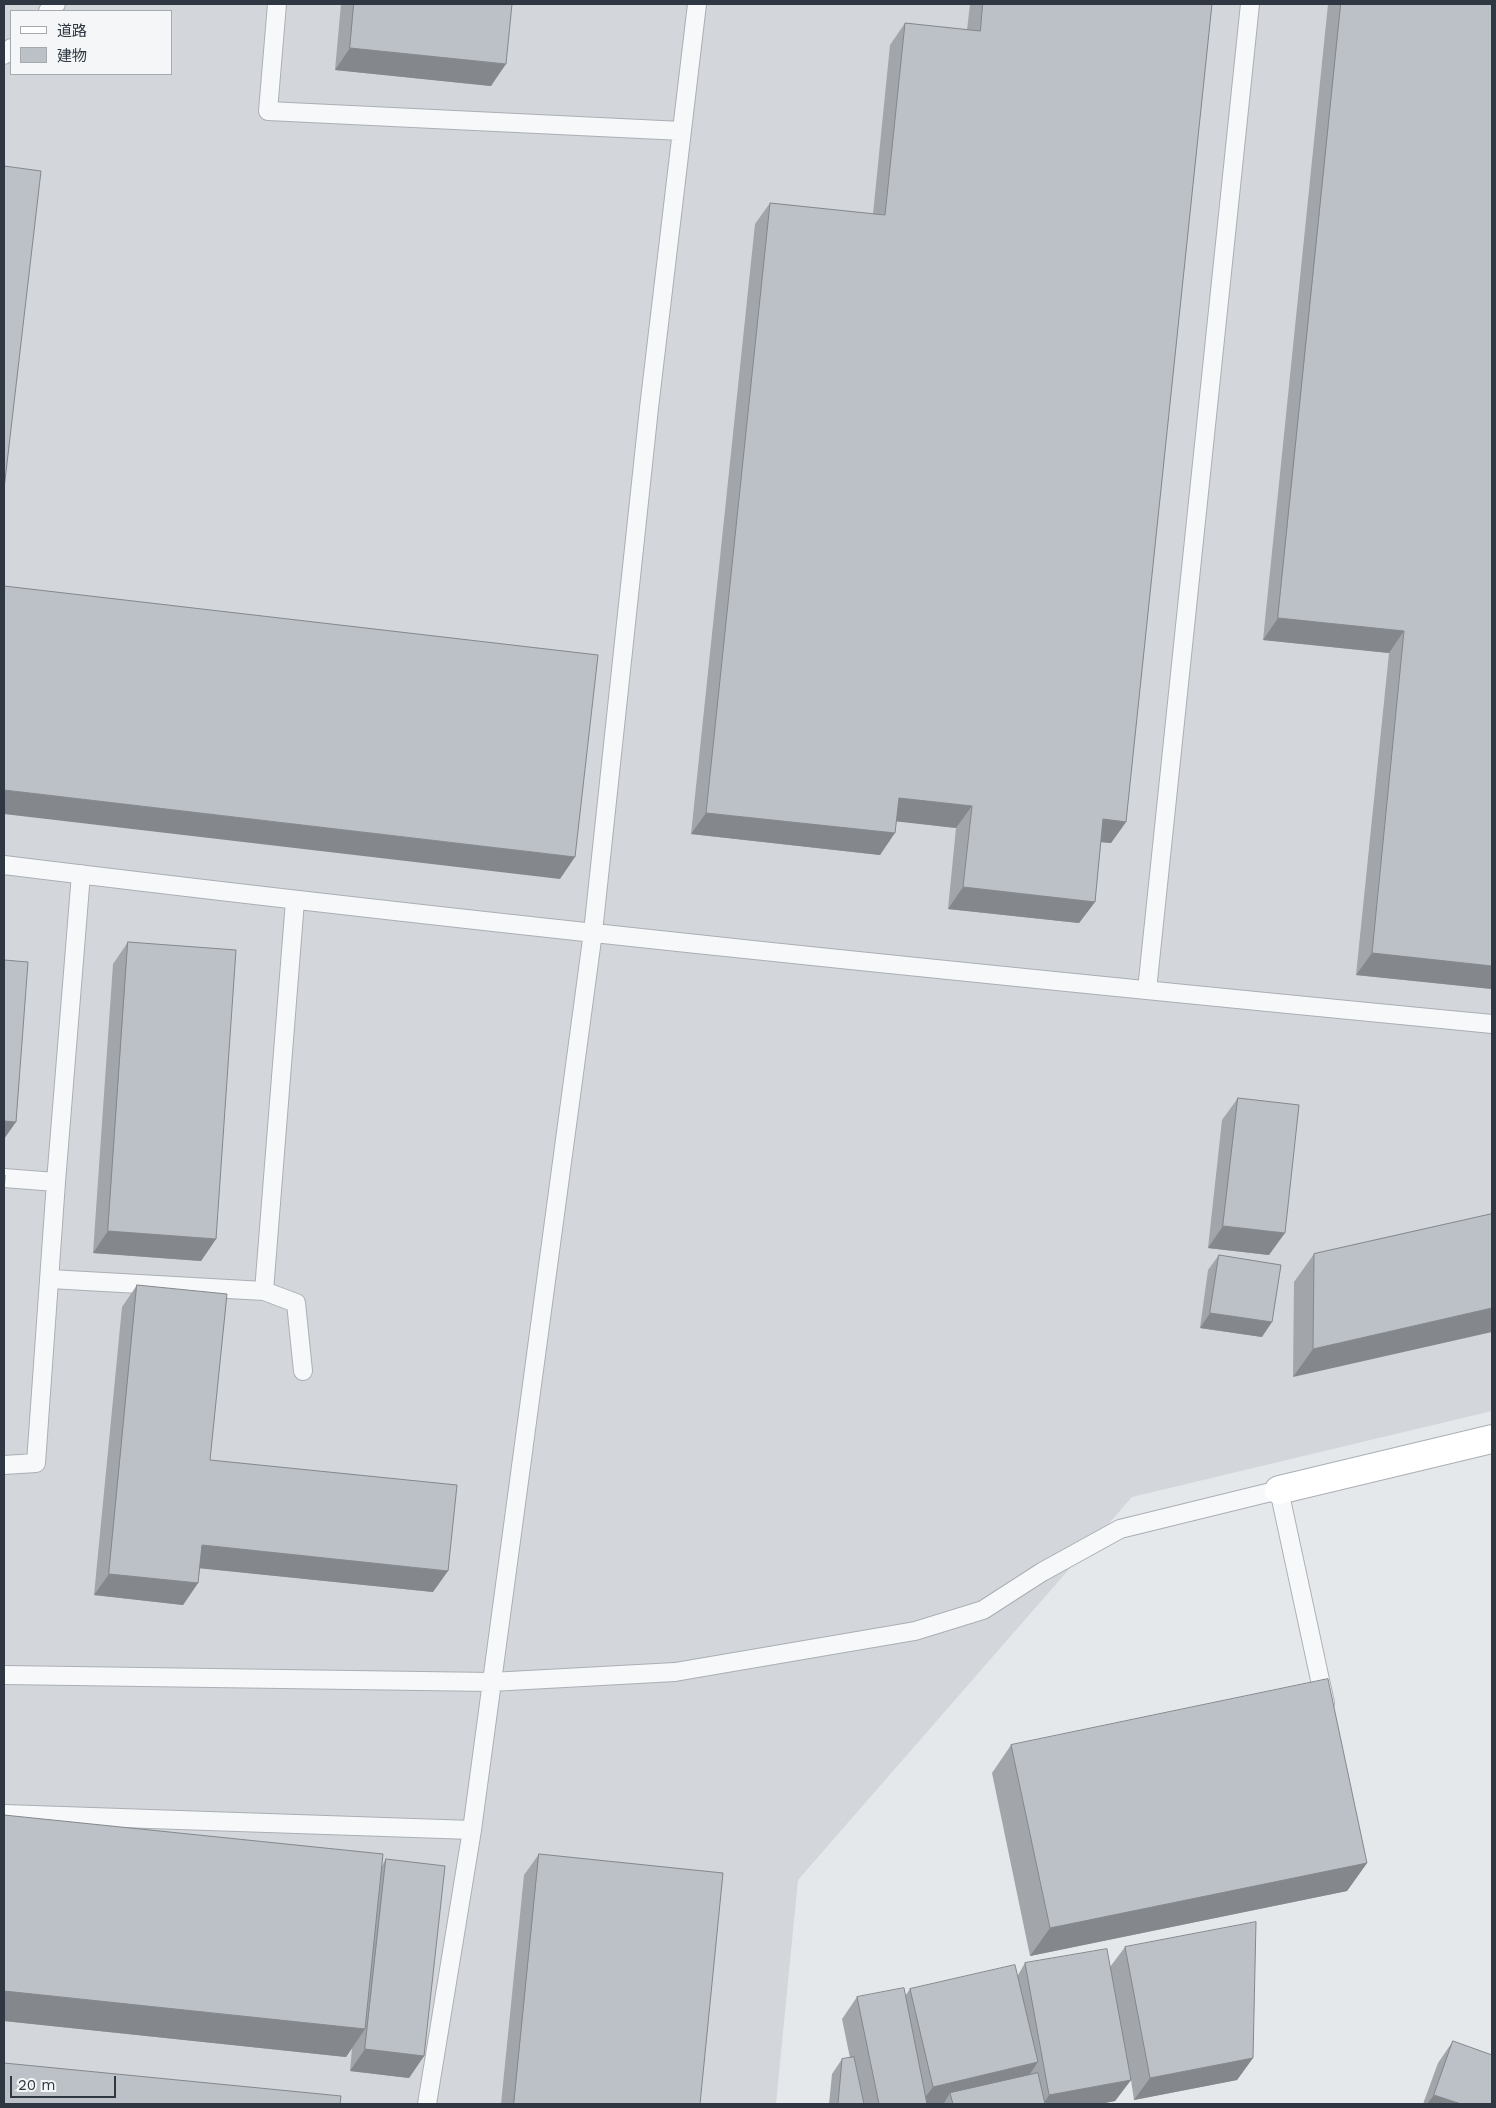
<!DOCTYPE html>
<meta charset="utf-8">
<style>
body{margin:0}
#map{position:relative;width:1496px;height:2108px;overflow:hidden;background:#e5e8eb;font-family:"Work Sans","Noto Sans JP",sans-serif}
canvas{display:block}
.frame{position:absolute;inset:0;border:5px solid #2e3742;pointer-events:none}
.legend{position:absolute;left:10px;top:10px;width:162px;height:65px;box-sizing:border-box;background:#f4f6f8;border:1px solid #a5aaaf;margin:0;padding:6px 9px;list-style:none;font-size:15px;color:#2e3742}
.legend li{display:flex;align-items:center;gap:10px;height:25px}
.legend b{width:25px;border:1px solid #a5aaaf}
.scale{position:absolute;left:10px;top:2076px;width:106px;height:22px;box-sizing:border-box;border:2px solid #2e3742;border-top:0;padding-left:6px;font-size:15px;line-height:18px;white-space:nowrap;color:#2e3742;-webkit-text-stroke:4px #f4f6f8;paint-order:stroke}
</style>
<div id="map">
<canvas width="1496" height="2108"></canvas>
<div class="frame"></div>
<ul class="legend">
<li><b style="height:6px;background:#fff"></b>道路</li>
<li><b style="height:14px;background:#bcc1c7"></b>建物</li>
</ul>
<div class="scale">20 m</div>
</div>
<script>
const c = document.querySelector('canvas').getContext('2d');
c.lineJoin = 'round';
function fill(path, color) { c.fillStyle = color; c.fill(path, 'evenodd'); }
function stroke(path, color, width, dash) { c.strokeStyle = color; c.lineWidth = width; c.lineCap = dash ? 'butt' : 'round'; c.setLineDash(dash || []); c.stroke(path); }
const built = new Path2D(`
 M4,4H1492V1411L1132,1497L798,1880L776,2104H4ZM11,11H171V74H11Z`);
const lane = new Path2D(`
 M277,4L268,111L682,131
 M48,11L56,4
 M4,55L11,48
 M4,865C499,926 996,976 1492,1024
 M295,901L264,1291L296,1303L303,1371
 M1147,990L1250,4
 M4,1178L56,1182
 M50,1279L264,1291
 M4,1465L36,1463L56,1182L81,874
 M4,1675L491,1682L675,1672L915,1631L983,1610L1042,1572L1120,1529L1279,1490L1325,1703
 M4,1814L472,1830
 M427,2104L472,1830L593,932L649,408L697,4`);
const secondary = new Path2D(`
 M1279,1490L1492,1439`);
const wall = new Path2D(`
 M341,4H512L491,86L335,70Z
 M970,4H1212L1126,822L1111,843L1101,842L1095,902L1079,923L948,909L956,828L897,821L880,855L691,834L755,224L770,203L873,214L890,45L905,23L967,30Z
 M1328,4H1492V989L1356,975L1389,653L1263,640Z
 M128,942L216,1239L201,1261L93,1253L113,964Z
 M1238,1098L1269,1255L1208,1248L1222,1120Z
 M1492,1214L1293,1377L1294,1282L1314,1254Z
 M1219,1255L1262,1337L1200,1328L1208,1270Z
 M137,1285L210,1460L433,1592L200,1568L198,1583L183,1605L94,1595L122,1307Z
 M1011,1745L1367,1863L1347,1891L1030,1956L992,1773Z
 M4,1815L382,1866L386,1859L424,2056L409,2078L350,2071L352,2048L346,2057L4,2021Z
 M539,1854L700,2104H501L524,1875Z
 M1125,1947L1253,2058L1237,2080L1134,2100L1131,2080L1115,2101L1100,2104H943L944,2103L936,2104H829L832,2074L842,2059L850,2058L842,2019L857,1997L905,1996L910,1989L1018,1975L1025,1963L1110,1967Z
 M1453,2041L1492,2104H1423L1438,2063Z`);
const shadedWall = new Path2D(`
 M350,48L506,64L491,86L335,70Z
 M1278,618L1404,631L1389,653L1263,640Z
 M4,790L575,857L560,879L4,814Z
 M899,798L972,806L956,828L884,820Z
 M706,813L895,833L880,855L691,834Z
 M1103,819L1126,822L1111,843L1088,841Z
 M963,887L1095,902L1079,923L948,909Z
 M1372,953L1492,966V989L1356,975Z
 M4,1121L16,1122L4,1139Z
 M1223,1226L1285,1233L1269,1255L1208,1248Z
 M108,1231L216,1239L201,1261L93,1253Z
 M1492,1308V1332L1293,1377L1313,1349Z
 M1210,1313L1272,1322L1262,1337L1200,1328Z
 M202,1545L448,1571L433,1592L187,1567Z
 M109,1574L198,1583L183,1605L94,1595Z
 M1367,1863L1347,1891L1030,1956L1050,1928Z
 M4,1991L365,2029L346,2057L4,2021Z
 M365,2049L424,2056L409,2078L350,2071Z
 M1253,2058L1237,2080L1134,2100L1150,2078Z
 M1038,2062L1023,2084L950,2093L944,2103L936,2104H920L933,2087Z
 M1131,2080L1115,2101L1100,2104H1043L1049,2095Z
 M1434,2095L1461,2104H1427Z`);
const building = new Path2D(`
 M354,4H512L506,64L350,48Z
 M983,4H1212L1126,822L1103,819L1095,902L963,887L972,806L899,798L895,833L706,813L770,203L885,215L905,23L980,31Z
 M1341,4H1492V966L1372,953L1404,631L1278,618Z
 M4,166L41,171L4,489Z
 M4,586L598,655L575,857L4,790Z
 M128,942L236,950L216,1239L108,1231Z
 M4,960L28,962L16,1122L4,1121Z
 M1238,1098L1299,1105L1285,1233L1223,1226Z
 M4,1175H5L4,1194Z
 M1492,1214V1308L1313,1349L1314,1254Z
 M1219,1255L1281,1265L1272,1322L1210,1313Z
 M137,1285L227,1294L210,1460L457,1485L448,1571L202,1545L198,1583L109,1574Z
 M1328,1679L1367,1863L1050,1928L1011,1745Z
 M4,1815L383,1854L365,2029L4,1991Z
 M539,1854L723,1873L700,2104H514Z
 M386,1859L445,1866L424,2056L365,2049Z
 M1256,1922L1253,2058L1150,2078L1125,1947Z
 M1107,1949L1131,2080L1049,2095L1025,1963Z
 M1015,1965L1038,2062L933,2087L910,1989Z
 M904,1988L927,2104H879L857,1997Z
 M1453,2041L1492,2055V2104H1461L1434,2095Z
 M854,2057L864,2104H838L842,2059Z
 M4,2063L341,2096L340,2104H4Z
 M1038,2073L1045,2104H953L950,2093Z`);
fill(built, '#d3d7dc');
stroke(lane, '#aaafb5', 20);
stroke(secondary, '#aaafb5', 30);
stroke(lane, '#f7f8f9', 18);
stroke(secondary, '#fff', 28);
fill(wall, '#a2a6ab');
fill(shadedWall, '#84878b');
fill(building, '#bcc1c7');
stroke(building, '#84878b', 1);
</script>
